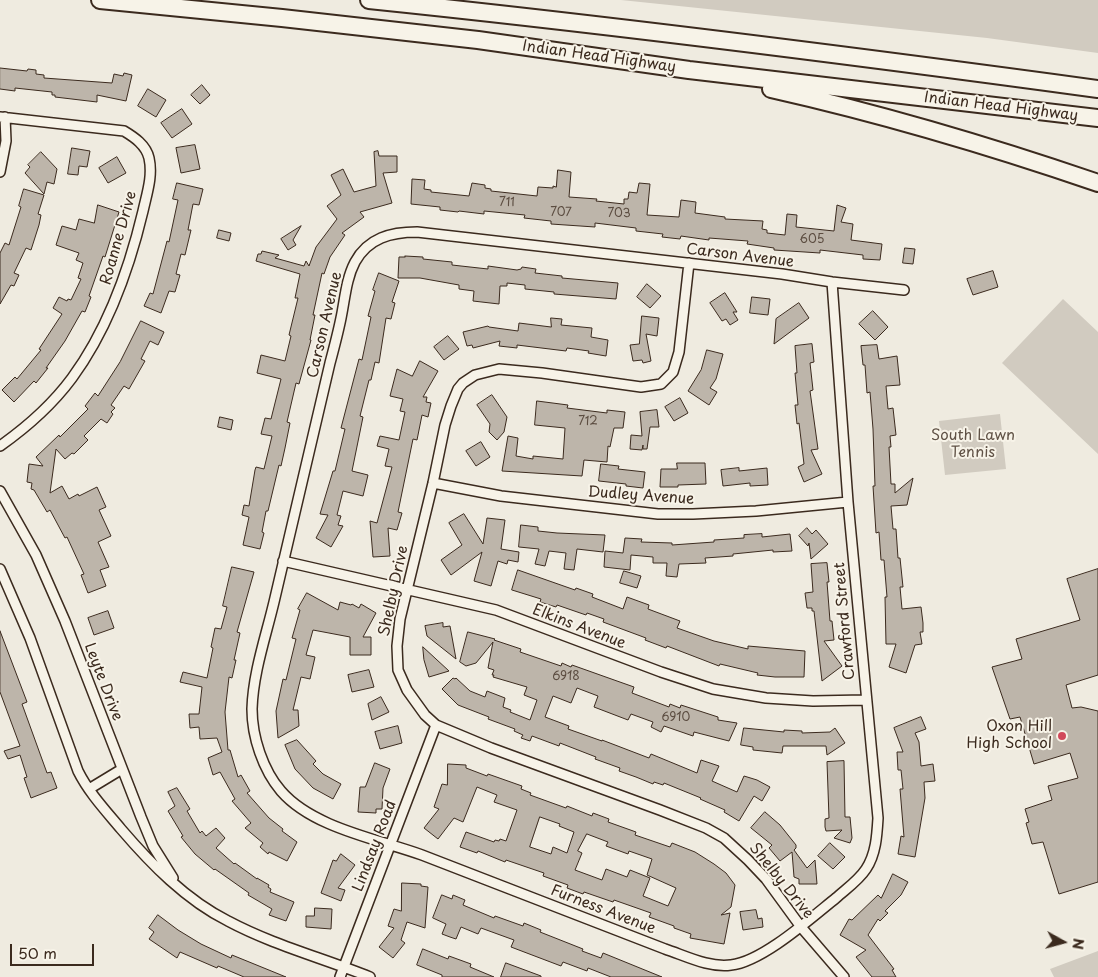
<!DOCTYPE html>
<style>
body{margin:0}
#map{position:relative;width:1098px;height:977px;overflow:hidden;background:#efebe0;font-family:"Playpen Sans",sans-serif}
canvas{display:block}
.north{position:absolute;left:1038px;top:917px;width:50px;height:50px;-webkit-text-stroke:4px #f7f3e8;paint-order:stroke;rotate:97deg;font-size:14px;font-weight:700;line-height:20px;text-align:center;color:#3b2a1e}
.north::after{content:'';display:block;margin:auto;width:18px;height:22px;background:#3b2a1e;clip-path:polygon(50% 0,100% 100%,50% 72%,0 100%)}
.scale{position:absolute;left:10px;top:944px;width:84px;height:22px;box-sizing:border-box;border:2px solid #3b2a1e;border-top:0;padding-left:6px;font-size:15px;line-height:18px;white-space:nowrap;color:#3b2a1e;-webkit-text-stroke:4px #f7f3e8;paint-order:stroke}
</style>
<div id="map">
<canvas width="1098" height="977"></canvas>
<div class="north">N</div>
<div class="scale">50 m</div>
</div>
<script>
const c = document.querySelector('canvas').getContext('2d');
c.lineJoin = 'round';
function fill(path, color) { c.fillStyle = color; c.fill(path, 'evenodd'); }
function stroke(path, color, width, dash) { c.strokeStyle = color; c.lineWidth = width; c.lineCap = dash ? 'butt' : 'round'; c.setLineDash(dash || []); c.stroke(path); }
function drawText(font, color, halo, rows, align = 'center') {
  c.font = font + ' "Playpen Sans",sans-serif'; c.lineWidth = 4; c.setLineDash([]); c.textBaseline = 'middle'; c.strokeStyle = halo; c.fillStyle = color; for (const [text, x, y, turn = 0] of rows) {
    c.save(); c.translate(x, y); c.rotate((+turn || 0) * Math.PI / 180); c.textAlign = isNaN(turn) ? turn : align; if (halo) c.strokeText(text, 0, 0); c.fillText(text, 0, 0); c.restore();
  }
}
const green = new Path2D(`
 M621,0H1098V53L987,38Z
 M1063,299L1098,332V454L1002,363Z
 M1000,414L1006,469L945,475L939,421Z
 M1098,951V977H1054L1050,969Z`);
const building = new Path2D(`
 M0,68L27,71L28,69L36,70V74L44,75V78L112,83L114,74L123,76L124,73L132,75L126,101L97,95V102L55,97V95H52V92L15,88V91L0,89Z
 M202,85L210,95L200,104L191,95Z
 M148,89L166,100L156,117L138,106Z
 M182,109L192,124L172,138L161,123Z
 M195,145L200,169L181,173L176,148Z
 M72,148L90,151L87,167L79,166L78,175L68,174Z
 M378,151L379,156H397V172L383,173L392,203L360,212L364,217L342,233L345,235L330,257L324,274L322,273L313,315H315L310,340H311L299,384L296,383L287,422L290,423L285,448L281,466L279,465L268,511H266L262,532L264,533L260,549L243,545L249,517L242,515L244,505L249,506L255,470L256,467L264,469L272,436L261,434L265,418L271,419L281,379L257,373L261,355L285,361L291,336L289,335L298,298H295L300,274L256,261L258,254H261L262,251L279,255L275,258L304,266L306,261L309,266L316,247L337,219L327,206L341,195L331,175L343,169L354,192L376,186L374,152Z
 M41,152L57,169L54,184L47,182L44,194L25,173L30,167L28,165Z
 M117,157L126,173L108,183L99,168Z
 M558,170L571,172L569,197L597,199L596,201L624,204V199H628L629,192L637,193L639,183L650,184L647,215L679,217L681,200L696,202L695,213L725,217V219L763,221L762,229L767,230V233L785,235L787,214L797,215L796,227L834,231L837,205L846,208L841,222L853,224L851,240L882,244L880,260L863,259V255L820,250V253L774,250V248L747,244L748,241L709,238V240L681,236L680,239L662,237L663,234L636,231V228L595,223V227L551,224V221L524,218L525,215L484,211V214L459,211L458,212L440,210V207L411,204L412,179L425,180L424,189L431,190V192L469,196L472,183L485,185V188L491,189V191L537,196L538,187L553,188V186L556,187Z
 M177,183L203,189L199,205L193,204L188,230H191L185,255L181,254L176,274L180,275L175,292L169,291L161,313L144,306L150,293L153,294L167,241L169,242L178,200L173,199Z
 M24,189L44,195L38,214L41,215L39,225L31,250L26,248L14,273L19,275L14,286L11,285L0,304V253L5,243L9,245L21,207L19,206Z
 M98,205L119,212L105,257L103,256L89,296L91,297L85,312L82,311L65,341L46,368H48L36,383L34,381L14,402L2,390L15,377L17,379L41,350L39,349L62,314L53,308L59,297L67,301L68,299L71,300L81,279L78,278L83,263L76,260L79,253L56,245L62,226L76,230L79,219L94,223Z
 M301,226L293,240L296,245L288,250L281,239Z
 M219,230L231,233L229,241L217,238Z
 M905,248L915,249L913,264L903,263Z
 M405,256L423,257V259L452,262V265L488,269V266L517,270L521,269L522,267L536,269L535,273L562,276V278L618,283L616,299L554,294V292L525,289V285L507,283V286H500L499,304L473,301L474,291L459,289V285L420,278H398L399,257H405Z
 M993,271L998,287L973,295L967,279Z
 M379,273L399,281L392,302L395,303L391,319L386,318L379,363L375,362L371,380H369L360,416L363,417L352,471L368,475L363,496L343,491L337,515L341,516L338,525L343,526L331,547L316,538L328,515L320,514L333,471H335L345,429L341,428L359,359L362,360L371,317L368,316L375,291L373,290Z
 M647,284L661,296L650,308L637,297Z
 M725,293L737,312H733L738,320L730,325L726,319L722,321L710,303Z
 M752,297L770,299L768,315L750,313Z
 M799,303L809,318L774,344L776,319Z
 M873,311L888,327L875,340L859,324Z
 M642,316L659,318L657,336L646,334L651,361L643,363L642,360L633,361L630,345L639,344Z
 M551,318L562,319L561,325L592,328L591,337L608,340L606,356L588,353L589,351L567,348L566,351L517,345V348L499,346L500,341L473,348L472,345L467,346L463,332L488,326L489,327L518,331L519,323L551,327Z
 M141,321L164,332L158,345L150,341L141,359L145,361L129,389L124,386L111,405L115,408L111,412L113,414L107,423L101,419L84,436L88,440L74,454L72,453L65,459L56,449L50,493L62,486L69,499L78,494L79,496L97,487L106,507L99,510L111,536L98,542L109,567L100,570L106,586L88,593L81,575L84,574L67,537L65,538L50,510L47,512L34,490L31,489L32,483L27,482L29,464L43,466L36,457L59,435L60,437L88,409L85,406L95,393L98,396L120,362Z
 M448,336L459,349L444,360L434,347Z
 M812,344L814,362L810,363L813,390L810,391L818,449L811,450L822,474L804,482L798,467L804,464L799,423L797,424L795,405H798L795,373H797L795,346Z
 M877,345L879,359L897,356L900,385L886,386L888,409L893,408L896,435L890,436L891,447H889L891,484H895V493L913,478L907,505L891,506L893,529H896L898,558H900L903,587H900L902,609L921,607L923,623V632H920L922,644L915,645L906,673L889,667L896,644H886L885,597H887L884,560H881L879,532L876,533L873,486H875L873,429L870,392L867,393L865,365H863L861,346Z
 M707,350L723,354L716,379L710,388L717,392L709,405L688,391L701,370Z
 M420,361L438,371L423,397H427L426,402L431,403L428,417L422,415L417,440L413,439L398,512L402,513L397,530L388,528L390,556L373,557L370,521L377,523L392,467L385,466L389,449L377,446L380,436L399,440L405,412L400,411L403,399L390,396L397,369L412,376Z
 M492,395L507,417L504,432L497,440L489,432L490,424L477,405Z
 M680,398L688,413L674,421L665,407Z
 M537,401L568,405L567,408L607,413V410L625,412L623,428H614L610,447L608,446L607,462L584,460L582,476L502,471L508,436L518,438L516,456L533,459V456L563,459L565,428L535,425Z
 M657,410L659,427H650L647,449H643V445L642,450L630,449L631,435L642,436L640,412Z
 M220,417L233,420L231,430L218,427Z
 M481,442L490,457L476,466L466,451Z
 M677,463H705L706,484L678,485V487H660L661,469H677Z
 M601,464L619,466L618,469L645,472L643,488L626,486V484L599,481Z
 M739,468V471L767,468L768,485L750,486V483L723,486L721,470Z
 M464,514L483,544L487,518L505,520L501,549L519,552L518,562L508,560L507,564L498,561L491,586L474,581L482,552L451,575L441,560L462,545L449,523Z
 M521,525L538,527V531L557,533L605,535L603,552L577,549L574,570L564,569L566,553L549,551L545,566L535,564L539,549L519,547Z
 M807,528L812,534L816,530L828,544L811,559L809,543L808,546L799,536Z
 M762,534V537L790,534L792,551L773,552V550L733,554V556L705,558L706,563L679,564L677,577L666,576L667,563H653V557L631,555L630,570L604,567L605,551L623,553L625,538L642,539L641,542L672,543V545L714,542V540L744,538V535Z
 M827,563L829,582H827L830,621H832L834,640L824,641L842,666L822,681L814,611H812V608H807L805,593L813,592L811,564Z
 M232,567L254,572L237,632L240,633L234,660H236L232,678L229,677L225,712L228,750H230L238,777L241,775L250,791L247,793L269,818L283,829L282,831L297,842L287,861L269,852L268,854L260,847L263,843L245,828L251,823L232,801L235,799L220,772L213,775L208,758L222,752L217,738L200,739L199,727L190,728L189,714H199L202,687L180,682L183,672L207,678L213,648L211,647L215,628L221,629L227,607L223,606Z
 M1098,569V675L1066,685L1072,708L1081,707L1098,711V882L1059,894L1043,842L1032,844L1026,823L1029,822L1025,809L1052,800L1048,786L1078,778L1070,753L1034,764L1020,717L1010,719L992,667L1022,659L1016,639L1080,620L1067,579Z
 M518,570L575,590L576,588L593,594L592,597L623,609L627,597L649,605L648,609L680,621L677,628L714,641L748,649V646L805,651L804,677H775L757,675L758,673L720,664L719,666L667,646L666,648L645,640L646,638L603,622L604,619L587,613L586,615L557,605L556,607L540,602L541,599L512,590Z
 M624,571L641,576L637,588L620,583Z
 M307,593L338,610L340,602L351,605L352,604L359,608L361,604L376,613L363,637H371V655H350V637L313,630L306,655L315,657L310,679L301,677L293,710H298L299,726L278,738L276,711L283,679L286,680L296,639L292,638L300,610L298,609Z
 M108,611L114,628L94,635L88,618Z
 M443,623V627L450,626L456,659L427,636L425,626Z
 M0,631L27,702L22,704L47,773L51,772L57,788L31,798L24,778L27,777L20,755L8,759L4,751L20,746L0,692Z
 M468,632L495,639L494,640L521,649L520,652L561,666L562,663L571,667L572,665L617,681L634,687L632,693L669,707L670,704L680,708L681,705L718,717V720L737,723L729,741L694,732L693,736L664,726L661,732L651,727L653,722L631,714L628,720L594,707L598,696L577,688L571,703L553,696L545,717L569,726L568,729L602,741V740L649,758L651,754L697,773L701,760L719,766L712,781L737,792L744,776L757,780L770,787L762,801L754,796L739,821L724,812L725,810L700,799L701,798L664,783L663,785L654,782L653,784L636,777L619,771L620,768L595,759L596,757L560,743L559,746L532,736L530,741L521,738L523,735L514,731L515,729L488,719L489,717L458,705L442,689L453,678L455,679L456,678L470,691L485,697L487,691L505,698L503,707L511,710L510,712L530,720L537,700L524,695L527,687L493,677L494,675H492L494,670L488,668L493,642L476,663L466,666L460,662Z
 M423,647L449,671L429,677L424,660Z
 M369,670L374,687L352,692L348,675Z
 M381,697L389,712L372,720L368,704Z
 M921,717L926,729L915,733L919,742L921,766L933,764L935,781L924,782L925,798L915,857L898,854L901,836L904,837L900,789H903L901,770H898L897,752H903L894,728Z
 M398,726L402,743L380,749L375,732Z
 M744,728L784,732V730L802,731V733L830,732L835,728L845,743L827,755L826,746H783L782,753L753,750V747L741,745Z
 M297,740L316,761L313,764L323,774L341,784L333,799L313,788L295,769L285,745Z
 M844,761L845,817H850L852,838L850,843L834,838L842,830L826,831L825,827V819L829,818L827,762Z
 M375,763L390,769L383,788L382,809H376V813L358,812L360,787H365Z
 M448,764L466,765V768L487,776L488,774L522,786L521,789L531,793L530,795L566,808L567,806L592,816L593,813L609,819L608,822L636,832L635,835L670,847L672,843L695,852L714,864L726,873L735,885L731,907L721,915L730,913L724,944L690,938L691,934L674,928V926L649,917L651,913L614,900L613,902L584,892L583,894L567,888L568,885L543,876L544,873L506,860L505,862L478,851L477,853L460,847L466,832L494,842L495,840L499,841L500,839L506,841L517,810L494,802L497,795L477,787L463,822L454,818L438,839L424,828L439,809L434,807L442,784L447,785ZM540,817L560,824L559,826L574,832L567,853L553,847L551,854L530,847ZM587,834L608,842L606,846L628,854L629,851L652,859L647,875L676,888L668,906L643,896L650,878L630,870L627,877L606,869L602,880L575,870L582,853L578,851Z
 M177,788L190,809L187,811L200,833L202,831L206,836L216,828L225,838L216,848L234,864L235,863L257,879V878L269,885L268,887L271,889L270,892L294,902L286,921L269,915L272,909L248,895L249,893L215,869L214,870L195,854L181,837L183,836L168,811L175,806L168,792Z
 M765,812L780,825L796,845V848L794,850L807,868L815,860L817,884H799V879L794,877L792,852L780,861L769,848L772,845L751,828Z
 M830,843L845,857L833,869L818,856Z
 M341,854L355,865L338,888L345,890L341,901L321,893L333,860L336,861Z
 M893,874L908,882L901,895L885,911L888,913L880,921L878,919L868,935L894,969L892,970L896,977H872L856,957L866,950L840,935L849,919L852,920L878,895L881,898Z
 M402,883L421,884V886L428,887L425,928L407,922L401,940L405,943L393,958L379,947L394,928L388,926L394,909L401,911Z
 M442,895L452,899L453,895L465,900L463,905L494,918L495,916L523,926L524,923L541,930L540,932L583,949L582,951L601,958L603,953L662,977H611L588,968L587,971L563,962L561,966L511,947L514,940L481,928L478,934L461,927L456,939L450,937L442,934L446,924L433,918Z
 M315,908L332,909L331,929L306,927V916H314Z
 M756,910L758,919L762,918L763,927L743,930L740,912Z
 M158,915L178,930L201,944L231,958L232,955L286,977H244L218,966L217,968L180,952L177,958L149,939L154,932L149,928Z
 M423,949L448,959L449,956L471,964L470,967L494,977H442V975L417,965Z
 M506,963L541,976V977H501Z`);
const street = new Path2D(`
 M0,117L124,131C134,137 146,145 149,158C153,176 147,193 143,211C129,270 108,329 72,378C52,405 27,427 0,446
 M0,172L6,141L5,117
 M689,263L679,352L673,372L661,384L641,387L542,373L499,369L475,375L463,383L458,389L451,406L445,425L433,483L400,619L397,646L398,670L407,690L425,715L436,725L491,748L660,810L706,828L724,838L748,860L766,879L801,927L844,977
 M832,282L848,502L878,818C877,835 876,854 866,869C859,880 846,889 836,898C811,918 762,962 731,965C709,968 686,956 665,949C584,918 503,886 422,855C378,839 313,828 281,791C263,770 252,737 252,709C253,673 266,636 274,602C293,522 311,443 330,363C334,348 338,333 341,318C345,299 346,279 355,262C368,238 391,232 417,232L782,274L832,282L904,290
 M433,483L501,496L658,514H693L756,511L848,502
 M0,491L36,555L65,621L141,817L153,846L173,878
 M283,561L496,610L661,672L713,689L766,698L813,701L865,700
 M0,569L30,638L78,771C89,793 106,811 121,829C151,864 186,900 228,921C273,945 323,958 370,977
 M89,789L122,769
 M340,977L436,725`);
const highway = new Path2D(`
 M100,0L282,18L478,40L689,70L1098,118
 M369,0C612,25 855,56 1098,89
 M771,89C882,114 990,146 1098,183`);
const markers = [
 [1062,736,5,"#d1495b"]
];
const numberNames = [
 ["711",507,203],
 ["707",561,213],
 ["703",619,214],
 ["605",812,240],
 ["712",588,422],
 ["6918",566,677],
 ["6910",676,718]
];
const streetNames = [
 ["Indian Head Highway",599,57,8],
 ["Indian Head Highway",1001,107,7],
 ["Roanne Drive",119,238,-74],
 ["Carson Avenue",740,256,7],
 ["Carson Avenue",325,325,-77],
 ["Dudley Avenue",641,496,4],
 ["Shelby Drive",394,591,-78],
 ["Crawford Street",845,621,-95],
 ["Elkins Avenue",579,627,21],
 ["Leyte Drive",103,682,69],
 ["Lindsay Road",375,846,-69],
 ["Shelby Drive",781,881,51],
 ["Furness Avenue",603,910,21]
];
const parkNames = [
 ["South Lawn",973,436],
 ["Tennis",973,453]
];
const poiNames = [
 ["Oxon Hill",1052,727],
 ["High School",1052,744]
];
fill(green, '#d1cbc0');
fill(building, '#bdb5aa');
stroke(building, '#3b2a1e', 1);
stroke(street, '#3b2a1e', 12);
stroke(highway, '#3b2a1e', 20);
stroke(street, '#f7f3e8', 9);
stroke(highway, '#f7f3e8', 16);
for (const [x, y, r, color] of markers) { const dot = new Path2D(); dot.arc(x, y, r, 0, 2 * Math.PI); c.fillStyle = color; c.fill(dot); stroke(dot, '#f7f3e8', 2); }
drawText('12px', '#5c4d41', null, numberNames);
drawText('15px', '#3b2a1e', '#f7f3e8', streetNames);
drawText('15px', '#605246', '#f7f3e8', parkNames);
drawText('15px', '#3b2a1e', '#f7f3e8', poiNames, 'right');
</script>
